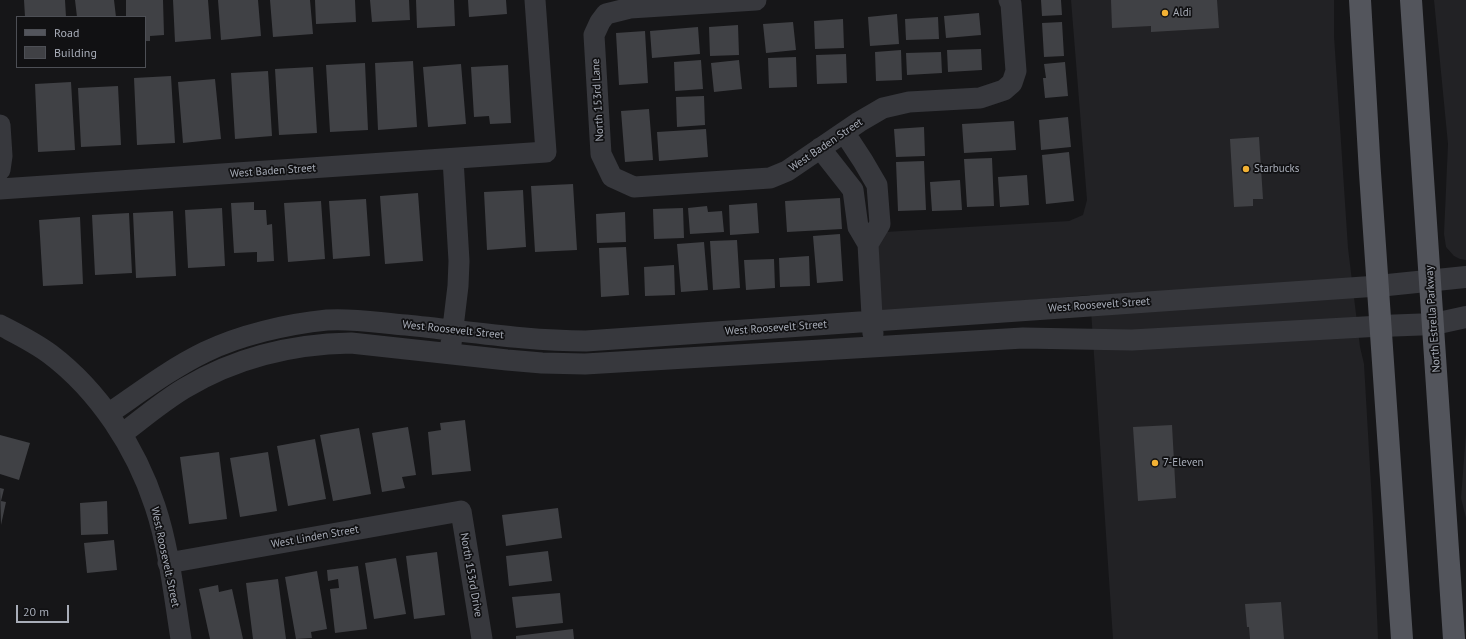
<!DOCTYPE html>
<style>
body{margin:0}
#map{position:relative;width:1466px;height:639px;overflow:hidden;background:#161618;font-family:"PT Sans",sans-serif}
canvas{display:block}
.legend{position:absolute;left:16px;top:16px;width:130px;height:52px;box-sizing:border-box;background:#111113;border:1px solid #4d4f55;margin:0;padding:5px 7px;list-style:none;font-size:12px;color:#a8adb8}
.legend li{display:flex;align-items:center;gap:8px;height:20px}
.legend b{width:20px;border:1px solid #4d4f55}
.scale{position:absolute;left:16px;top:605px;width:53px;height:18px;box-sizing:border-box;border:2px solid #a8adb8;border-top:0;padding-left:5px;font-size:12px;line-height:14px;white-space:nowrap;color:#a8adb8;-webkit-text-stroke:3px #111113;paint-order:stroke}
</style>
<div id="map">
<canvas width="1466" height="639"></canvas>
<ul class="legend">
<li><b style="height:5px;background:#53555c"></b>Road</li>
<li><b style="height:11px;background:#404145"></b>Building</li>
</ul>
<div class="scale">20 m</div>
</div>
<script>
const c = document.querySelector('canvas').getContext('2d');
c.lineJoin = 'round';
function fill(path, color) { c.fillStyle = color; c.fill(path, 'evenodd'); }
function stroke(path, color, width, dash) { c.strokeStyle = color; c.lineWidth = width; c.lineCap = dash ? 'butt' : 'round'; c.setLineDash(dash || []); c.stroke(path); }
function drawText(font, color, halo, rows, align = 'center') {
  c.font = font + ' "PT Sans",sans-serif'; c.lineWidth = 3.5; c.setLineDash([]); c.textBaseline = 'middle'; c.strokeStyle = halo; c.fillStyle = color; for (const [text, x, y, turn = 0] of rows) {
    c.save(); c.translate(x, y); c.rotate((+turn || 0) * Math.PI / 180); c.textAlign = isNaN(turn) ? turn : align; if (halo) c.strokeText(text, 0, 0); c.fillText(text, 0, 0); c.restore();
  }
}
const built = new Path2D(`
 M1071,0H1334V36L1348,248L1360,347L1364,364L1373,520L1378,639H1113L1090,295L875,313L868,233L1069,221L1083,215L1087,200Z
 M1434,0H1466V260L1460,259L1454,256L1446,247L1444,234L1448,144Z
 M1466,433V518L1461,498Z`);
const building = new Path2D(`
 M24,0H65L66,17H25Z
 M75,0H114L116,17H77Z
 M126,0H163L164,35L150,36V41H145V17H126Z
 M173,0H208L211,39L175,42Z
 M218,0H258L261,36L221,40Z
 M270,0H310L313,34L273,37Z
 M315,0H355L356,22L316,24Z
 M370,0H409L410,20L372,22Z
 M416,0H454L455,26L417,28Z
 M468,0H506L507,14L469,17Z
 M1041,0H1061L1062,15L1042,16Z
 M1111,0H1217L1219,28L1151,32V26L1112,28Z
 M979,13L981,35L946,38L944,16Z
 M897,14L899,44L870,46L868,17Z
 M938,17L939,39L906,40L905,19Z
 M843,19L844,48L815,49L814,21Z
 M793,22L796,50L766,53L763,24Z
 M1062,22L1064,56L1044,57L1042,23Z
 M738,25L739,55L710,56L709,27Z
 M698,27L700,54L652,58L650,31Z
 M645,31L648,83L619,85L616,33Z
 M981,49L982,70L948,72L947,50Z
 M901,50L902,80L876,81L875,52Z
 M941,52L942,73L907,75L906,53Z
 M846,54L847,83L817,84L816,55Z
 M796,57L797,87L769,88L768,58Z
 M701,60L703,89L675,91L674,62Z
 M739,60L742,89L714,92L711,63Z
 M413,61L417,127L378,130L375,63Z
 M1065,62L1068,96L1045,98L1043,78H1046L1044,64Z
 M365,63L368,130L330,132L326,65Z
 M461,64L466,124L428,127L423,67Z
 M508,65L511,123L490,124L489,116L474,117L471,67Z
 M313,67L317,133L279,135L275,69Z
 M268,71L272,136L235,139L231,73Z
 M171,76L175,143L137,145L134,78Z
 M215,79L221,139L183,143L178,82Z
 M71,82L75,150L38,152L35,84Z
 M118,86L121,145L81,147L78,88Z
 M704,96L705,125L677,127L676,97Z
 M649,109L653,160L625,162L621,111Z
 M1068,117L1071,147L1041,150L1039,120Z
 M1014,121L1016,150L964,153L962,124Z
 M924,127L925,156L896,157L894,129Z
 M706,129L708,157L659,161L657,132Z
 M1259,137L1263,199H1253V206L1234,207L1230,139Z
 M1069,152L1074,201L1046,204L1042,155Z
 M992,158L994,206L967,207L964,159Z
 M924,161L926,210L898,211L896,162Z
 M1027,175L1029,205L1000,207L998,177Z
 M960,180L962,210L932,211L930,182Z
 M573,184L577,250L535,252L531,186Z
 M523,190L526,247L487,250L484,192Z
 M418,193L423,261L385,264L380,196Z
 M840,198L842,229L787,232L785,201Z
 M366,199L370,256L333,259L329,201Z
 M321,201L325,259L288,262L284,203Z
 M254,202V210H266L267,225L272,224L274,261L257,262V252L234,253L231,203Z
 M757,203L759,233L730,235L729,205Z
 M707,206L708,212L722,211L724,232L690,234L688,208Z
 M222,208L225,266L188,268L185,210Z
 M683,208L684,238L654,239L653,209Z
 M173,211L176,276L136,278L133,213Z
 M625,212L626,242L597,243L596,214Z
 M129,213L132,273L95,275L92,215Z
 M80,217L83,284L43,286L39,220Z
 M840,234L843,281L817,283L813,236Z
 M737,240L740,288L713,290L710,241Z
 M704,242L708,290L681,292L677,244Z
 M626,247L629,295L601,297L599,248Z
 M809,256L810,286L780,287L779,258Z
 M774,259L775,288L746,290L744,260Z
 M674,265L675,295L645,296L644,267Z
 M465,420L471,471L432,475L428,432L441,430L440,423Z
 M1172,425L1176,498L1138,501L1133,427Z
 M408,427L416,475L402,477L405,488L382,492L372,433Z
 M359,428L371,494L333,501L320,435Z
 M0,435L30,443L19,480L0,474Z
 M315,439L326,499L288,506L277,446Z
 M219,452L227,519L189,524L180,457Z
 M268,452L277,511L240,517L230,458Z
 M0,488L4,489L1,501L6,502L1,525Z
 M107,501L108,534L81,535L80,503Z
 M558,508L562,538L506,546L502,515Z
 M114,540L117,570L87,573L84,543Z
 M548,551L552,581L509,586L506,556Z
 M437,552L445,615L414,619L406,556Z
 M396,558L406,614L374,619L365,563Z
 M358,566L367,629L335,633L330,589L339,588L338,579L328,581L327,570Z
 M317,571L327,629L311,632L312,638L296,639L285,577Z
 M278,579L286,639H253L246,583Z
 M218,585L219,592L232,589L243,639H210L199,589Z
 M560,593L563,623L516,628L512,597Z
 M1281,602L1284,639H1250L1249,627H1247L1245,604Z
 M573,629L574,639H516V636Z`);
const minor = new Path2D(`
 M756,0L630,8L606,14L600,22L594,35L601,154L612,177L634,187L770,178L787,171L859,122L883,108L909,102L980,98L1004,90L1012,83L1016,71L1011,4L1009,0
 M0,125L2,156L0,170
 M844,132L863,161L877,185L880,224L868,244
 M820,148L853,190L858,227L868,244L873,334
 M0,189L546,152L535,0
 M0,325C17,334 34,342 50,354C99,391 136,448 155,506C169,548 174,595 181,639
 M451,344L458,286L459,261L453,159
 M108,414C139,393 170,369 205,352C240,335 287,324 327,320C353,318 380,323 406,325C466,331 526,341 586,341L1378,286
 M122,434C142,419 163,401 185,388C235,358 293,344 351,343L507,360L542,363L585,364L1023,338L1132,340L1381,326
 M168,563L461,511L482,639`);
const tertiary = new Path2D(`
 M1378,286L1466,277
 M1381,326L1434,324L1466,317`);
const primary = new Path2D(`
 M1360,0L1370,173L1402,639
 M1411,0L1454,639`);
const markers = [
 [1165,13,4,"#f2b134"],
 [1246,169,4,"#f2b134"],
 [1155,463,4,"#f2b134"]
];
const poiNames = [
 ["Aldi",1173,13],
 ["Starbucks",1254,169],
 ["7-Eleven",1163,463]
];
const streetNames = [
 ["North 153rd Lane",598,100,-93],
 ["West Baden Street",826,145,-34],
 ["West Baden Street",273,171,-4],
 ["West Roosevelt Street",1099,305,-4],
 ["North Estrella Parkway",1433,319,-94],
 ["West Roosevelt Street",776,328,-4],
 ["West Roosevelt Street",453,330,6],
 ["West Linden Street",315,537,-10],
 ["West Roosevelt Street",165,557,78],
 ["North 153rd Drive",471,575,80]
];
fill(built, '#222225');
fill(building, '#404145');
stroke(minor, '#37383d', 21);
stroke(tertiary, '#37383d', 22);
stroke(primary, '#53555c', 22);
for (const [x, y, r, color] of markers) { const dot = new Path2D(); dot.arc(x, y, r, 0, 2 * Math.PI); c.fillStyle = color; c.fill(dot); stroke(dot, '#111113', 1.5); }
drawText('11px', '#a8adb8', '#111113', poiNames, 'left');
drawText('11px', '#a8adb8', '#111113', streetNames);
</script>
